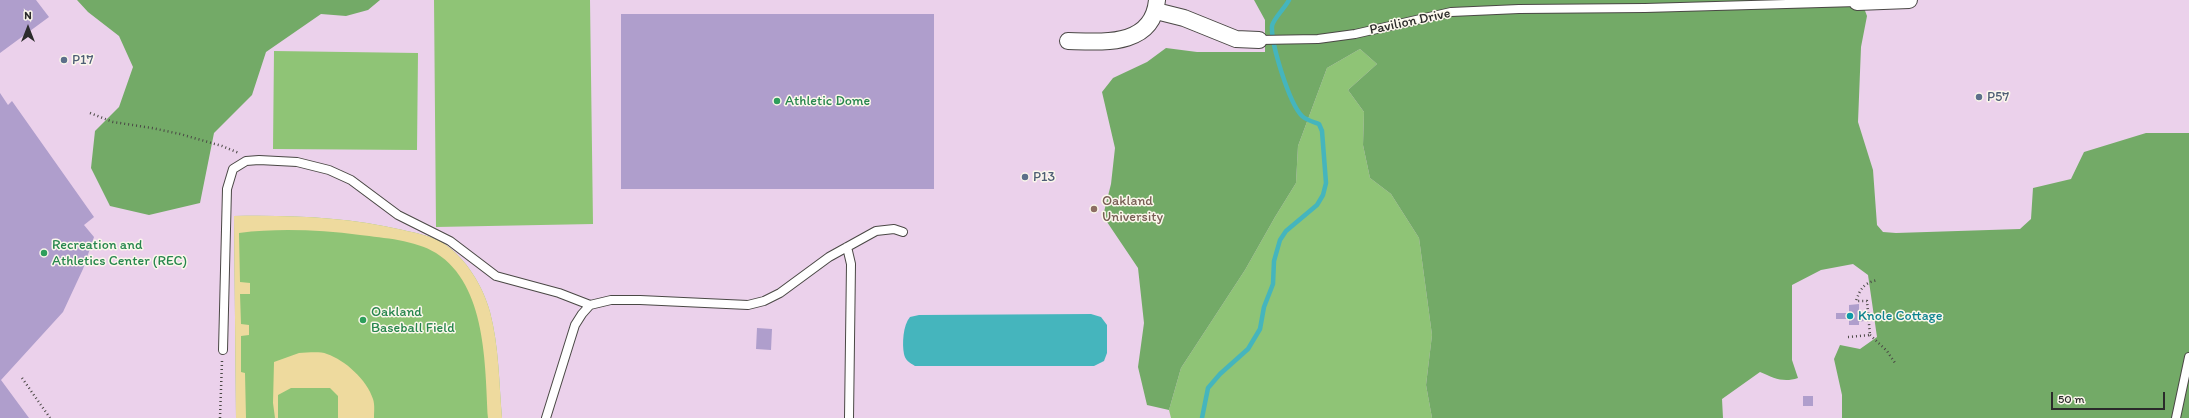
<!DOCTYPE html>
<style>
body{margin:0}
#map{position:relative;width:2189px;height:418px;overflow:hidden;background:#f8ead6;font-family:Itim,sans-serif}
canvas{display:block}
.north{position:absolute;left:8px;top:8px;width:40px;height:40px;-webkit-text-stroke:3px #fbf7ec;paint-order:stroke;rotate:0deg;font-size:11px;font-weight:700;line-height:16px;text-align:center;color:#2b2b2b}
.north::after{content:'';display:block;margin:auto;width:14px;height:18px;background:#2b2b2b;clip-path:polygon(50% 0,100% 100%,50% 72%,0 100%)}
.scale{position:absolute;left:2051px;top:392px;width:114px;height:18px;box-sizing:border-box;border:2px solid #2b2b2b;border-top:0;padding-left:5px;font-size:12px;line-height:14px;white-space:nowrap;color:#2b2b2b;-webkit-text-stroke:3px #fbf7ec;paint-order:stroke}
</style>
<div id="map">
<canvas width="2189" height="418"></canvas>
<div class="north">N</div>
<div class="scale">50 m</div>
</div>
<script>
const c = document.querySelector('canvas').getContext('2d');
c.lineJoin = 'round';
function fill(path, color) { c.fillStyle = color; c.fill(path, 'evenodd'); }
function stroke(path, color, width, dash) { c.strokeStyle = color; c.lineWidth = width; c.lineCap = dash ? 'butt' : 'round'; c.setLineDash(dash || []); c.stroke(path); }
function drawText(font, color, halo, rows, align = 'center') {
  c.font = font + ' Itim,sans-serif'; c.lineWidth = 3; c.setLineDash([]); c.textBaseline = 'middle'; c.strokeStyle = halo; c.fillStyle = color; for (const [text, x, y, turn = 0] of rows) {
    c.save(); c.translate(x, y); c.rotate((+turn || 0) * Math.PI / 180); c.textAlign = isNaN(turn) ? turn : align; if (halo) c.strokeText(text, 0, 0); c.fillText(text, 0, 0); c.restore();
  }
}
const built = new Path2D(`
 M0,0H2189V418H0Z`);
const green = new Path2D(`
 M434,0H590L593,224L436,227Z
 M1360,49L1377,64L1348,90L1364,112L1363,145L1370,178L1391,194L1419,238L1432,335L1426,385L1432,418H1171L1169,410L1181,368L1245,270L1275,217L1296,183L1298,146L1327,68Z
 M274,51L418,53L417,150L273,149Z
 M234,216C291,215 347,217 403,230C416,233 431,236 443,243C466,258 483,286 490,312C499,346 499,383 502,418H236Z`);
const forest = new Path2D(`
 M77,0H380L368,10L346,16L321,14L266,52L252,95L214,133L200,203L149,215L110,206L91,168L95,131L119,107L133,67L119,36L88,12Z
 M1254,0H1861L1867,16L1861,47L1858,122L1873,170L1877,225L1883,232L1896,233L2020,229L2031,219L2033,188L2071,179L2084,152L2146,133H2189V418H1842V395L1834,359L1840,345L1860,349L1877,337L1868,275L1853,264L1821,270L1792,285V360L1798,378C1783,383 1774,378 1760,372L1722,399L1723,418H1432L1426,385L1432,335L1419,238L1391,194L1370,178L1363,145L1364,112L1348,90L1377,64L1360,49L1327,68L1298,146L1296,183L1275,217L1245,270L1181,368L1169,410L1147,405L1138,367L1144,323L1138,268L1103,216L1111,184L1115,148L1102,92L1113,78L1147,62L1166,48L1197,52H1265V20Z`);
const sand = new Path2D(`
 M234,216C291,215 347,217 403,230C416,233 431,236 443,243C466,258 483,286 490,312C499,346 499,383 502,418H488C485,366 487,285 436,253C415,240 384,238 360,235C320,230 279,228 239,233L240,282L250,283V294H240L241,324L249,325V335L241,336V372L245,373L246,418H236Z
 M299,353C307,353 319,351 327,354C345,360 367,380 373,399C375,405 374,412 374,418H338V396L330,388H291L278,395V418H275L273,403L274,362Z`);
const water = new Path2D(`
 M1091,314L1101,317L1107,325V353L1104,361L1094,366H915C910,363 905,360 904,354C902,344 903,325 910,317L919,315Z`);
const stream = new Path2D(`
 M1202,418L1208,388L1220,374L1248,349L1260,329L1264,307L1273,284L1274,261L1280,240L1286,231L1317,205L1323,195L1326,183L1322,131L1319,124C1314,122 1306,120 1302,116C1289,103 1271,44 1272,26C1273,19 1285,8 1289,0`);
const building = new Path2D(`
 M0,0H36L49,17L0,53Z
 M621,14H934V189H621Z
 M0,93L8,105L12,101L94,217L84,225L94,237L83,269L63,312L1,380L29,418H0Z
 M1859,304V313H1863L1864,321L1859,322V325H1849V319H1836V313H1849V305Z
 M757,328L772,329L771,350L756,349Z
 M1803,396H1813V406H1803Z`);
const path = new Path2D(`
 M90,113L113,122L152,128L180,134L222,146L239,153
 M1870,335L1887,351L1895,363
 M1848,337L1870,335L1867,301H1856C1860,289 1864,283 1877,280
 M22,378L50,418
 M220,418L222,361`);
const lane = new Path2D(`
 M1259,40L1318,39L1355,34L1451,12L1519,9L1645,8L1857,2
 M847,247L851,264L849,418
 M223,350L227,189L233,169L246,161L259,160L297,162L329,170L351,180L398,215L450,241L496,276L559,293L590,305L611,300H640L748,305L764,301L780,293L829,257L876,231L894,229L903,232
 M546,418L575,325L582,314L590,305
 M2176,418L2189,357`);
const street = new Path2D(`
 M1857,2L1909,0
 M1156,11L1184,18L1236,39L1259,40
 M1068,41C1103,42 1153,47 1157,0`);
const markers = [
 [64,60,4,"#5c6f8a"],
 [1979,97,4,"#5c6f8a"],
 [777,101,4,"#2e9e5b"],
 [1025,177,4,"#5c6f8a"],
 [1094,209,4,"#8d6e63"],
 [44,253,4,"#2e9e5b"],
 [1850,316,4,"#0f9aa8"],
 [363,320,4,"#2e9e5b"]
];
const streetNames = [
 ["Pavilion Drive",1410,22,-12]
];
const serviceNames = [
 ["P17",72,60],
 ["P57",1987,97],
 ["P13",1033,177]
];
const leisureNames = [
 ["Athletic Dome",785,101],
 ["Recreation and",52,245],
 ["Athletics Center (REC)",52,261],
 ["Oakland",371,312],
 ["Baseball Field",371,328]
];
const educationNames = [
 ["Oakland",1102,201],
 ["University",1102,217]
];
const cultureNames = [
 ["Knole Cottage",1858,316]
];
fill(built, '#ebd1eb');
fill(green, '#8fc476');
fill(forest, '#73aa67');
fill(sand, '#eeda9e');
fill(water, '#45b5bd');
stroke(stream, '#45b5bd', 4.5);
fill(building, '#af9ecc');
stroke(lane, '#4a4845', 10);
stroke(street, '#4a4845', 18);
stroke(path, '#4a4845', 2.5, [1, 3]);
stroke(lane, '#fff', 8);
stroke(street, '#fff', 16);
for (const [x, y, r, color] of markers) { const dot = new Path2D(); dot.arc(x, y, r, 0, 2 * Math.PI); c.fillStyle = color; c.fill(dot); stroke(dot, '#fbf7ec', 1.5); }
drawText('14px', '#2b2b2b', '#fbf7ec', streetNames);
drawText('14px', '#4e5e75', '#fbf7ec', serviceNames, 'left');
drawText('14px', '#27864d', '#fbf7ec', leisureNames, 'left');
drawText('14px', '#785e54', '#fbf7ec', educationNames, 'left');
drawText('14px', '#0d838f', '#fbf7ec', cultureNames, 'left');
</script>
